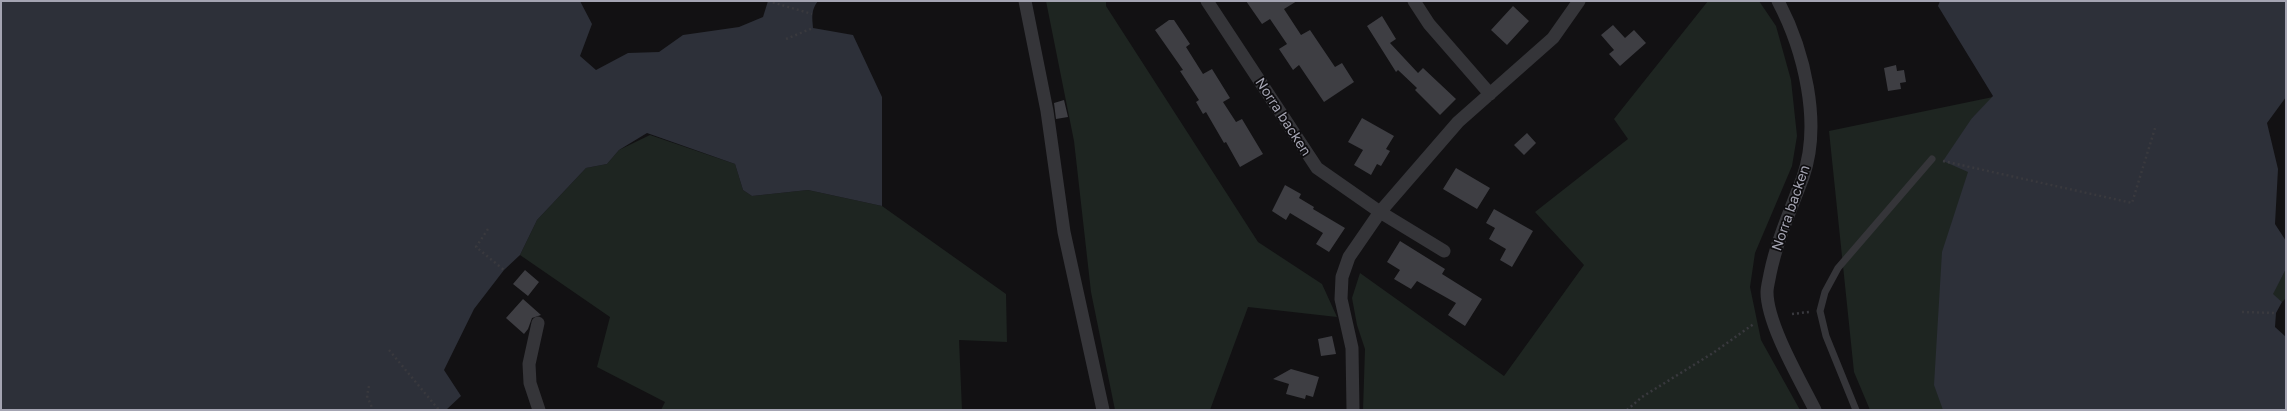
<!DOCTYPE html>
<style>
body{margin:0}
#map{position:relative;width:2287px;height:411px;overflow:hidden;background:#121113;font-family:"Golos Text",sans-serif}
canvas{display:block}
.frame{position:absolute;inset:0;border:2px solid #a4a4b2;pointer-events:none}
</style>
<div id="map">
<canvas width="2287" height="411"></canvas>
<div class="frame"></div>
</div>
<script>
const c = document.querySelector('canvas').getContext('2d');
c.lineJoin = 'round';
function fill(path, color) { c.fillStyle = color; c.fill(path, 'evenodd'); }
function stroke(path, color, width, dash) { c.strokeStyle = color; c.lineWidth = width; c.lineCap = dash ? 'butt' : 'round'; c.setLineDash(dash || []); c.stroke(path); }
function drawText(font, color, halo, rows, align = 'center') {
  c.font = font + ' "Golos Text",sans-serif'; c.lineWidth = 3.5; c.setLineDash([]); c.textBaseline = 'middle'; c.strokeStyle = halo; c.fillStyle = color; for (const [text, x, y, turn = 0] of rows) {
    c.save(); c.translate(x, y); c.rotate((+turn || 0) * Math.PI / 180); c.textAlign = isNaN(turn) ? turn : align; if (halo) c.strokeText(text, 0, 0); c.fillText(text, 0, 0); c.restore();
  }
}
const green = new Path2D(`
 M1046,1H1106V6L1258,242L1322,284L1337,317L1248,307L1210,410H1115L1091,292L1074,141Z
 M1708,1H1759L1776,26L1791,80L1797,136L1792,166L1755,253L1750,287L1761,340L1800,410H1363L1365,349L1357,325L1352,298L1360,273L1504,376L1584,265L1535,212L1628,139L1614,119Z
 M1993,97L1972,118L1968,172L1990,410H1870L1854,372L1829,131Z
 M650,135L735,164L743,190L752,196L808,190L882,206L1006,294L1007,342L959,340L962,410H661L665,402L597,367L610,317L520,255L537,220L586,168L607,164L619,150Z
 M2286,269V298L2282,302L2272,294Z`);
const water = new Path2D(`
 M1,1H580L592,24L580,56L596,70L628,53L659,52L683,35L739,27L763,17L768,1H818C811,10 812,17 813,28L853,35L882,97V206L808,190L752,196L743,190L735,164L647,133L619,150L607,164L586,168L537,220L520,255L504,270L474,309L444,370L461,396L446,410H1Z
 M1940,1H2286V97L2267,123L2278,169L2275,224L2286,241V269L2273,294L2282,302L2276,313L2275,327L2286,337V410H1943L1934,385L1942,252L1968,172L1943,161L1972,118L1993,96L1938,6Z`);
const building = new Path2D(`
 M1246,1H1297L1284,9L1301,35L1310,30L1335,67L1342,63L1354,82L1324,102L1299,65L1293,70L1279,49L1287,44L1270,19L1262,24Z
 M1513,6L1529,21L1507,45L1491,30Z
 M1382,16L1396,39L1390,43L1418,73L1423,68L1456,99L1440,115L1415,90L1417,88L1398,70L1396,72L1367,26Z
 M1169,20H1174L1190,44L1186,47L1203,74L1212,69L1230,98L1223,102L1236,122L1242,119L1263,154L1240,167L1226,142L1224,143L1206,112L1203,114L1196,102L1199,100L1180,71L1183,70L1155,30Z
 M1613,25L1625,38L1634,30L1646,43L1620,66L1609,54L1614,50L1601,35Z
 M1896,65L1897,71L1904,70L1906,82L1900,83L1901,89L1888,91L1884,68Z
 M1064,100L1068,117L1056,119L1054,103Z
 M1362,118L1394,136L1386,149L1390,151L1381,166L1377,164L1371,175L1354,165L1363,150L1348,142Z
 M1527,133L1536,143L1524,155L1514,145Z
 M1456,168L1490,188L1477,209L1443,189Z
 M1285,185L1301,194L1299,198L1314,207L1313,209L1345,228L1329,252L1316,244L1323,233L1290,213L1286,220L1272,211Z
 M1494,209L1533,231L1512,267L1500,260L1506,249L1489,239L1495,228L1486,223Z
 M1400,241L1445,269L1442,274L1482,299L1465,326L1448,315L1456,303L1417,281L1411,289L1394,279L1400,270L1387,262Z
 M525,270L539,282L528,296L513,284Z
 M523,299L541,315L532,318L528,329L524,334L506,318Z
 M1332,336L1336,354L1321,356L1318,339Z
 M1291,369L1319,377L1313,397L1306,395L1305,399L1286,394L1289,384L1273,379Z`);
const path = new Path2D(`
 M768,1L812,14
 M786,39L813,28
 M1943,161L2132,203L2156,125
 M488,229L476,247L504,270
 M2242,312L2276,313
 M1792,314L1809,312
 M389,350L439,410
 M369,386L367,396L373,410
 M1627,410L1642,397L1713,353L1755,323`);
const service = new Path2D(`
 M1856,410L1826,336L1820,311L1825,292L1838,268L1932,159`);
const minor = new Path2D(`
 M1025,1L1047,111L1064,232L1103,410
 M1207,1L1317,168L1380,212L1444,251
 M1414,1L1429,24L1490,94
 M1778,1C1804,50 1822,123 1803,177C1791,209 1777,240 1770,274C1769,280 1767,287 1767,292C1767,324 1800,380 1815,410
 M538,323L529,364L530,383L539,410
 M1353,410L1352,348L1341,299L1342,277L1349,257L1380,212L1458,122L1553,38L1579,1`);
const streetNames = [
 ["Norra backen",1283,117,57],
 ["Norra backen",1791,208,-71]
];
fill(green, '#1e2521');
fill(water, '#2d3039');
fill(building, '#3e3e43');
stroke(path, '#39393e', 2.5, [2, 3]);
stroke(service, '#353539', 7);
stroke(minor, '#353539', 13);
drawText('14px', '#a4a4b2', '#0d0c0e', streetNames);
</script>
